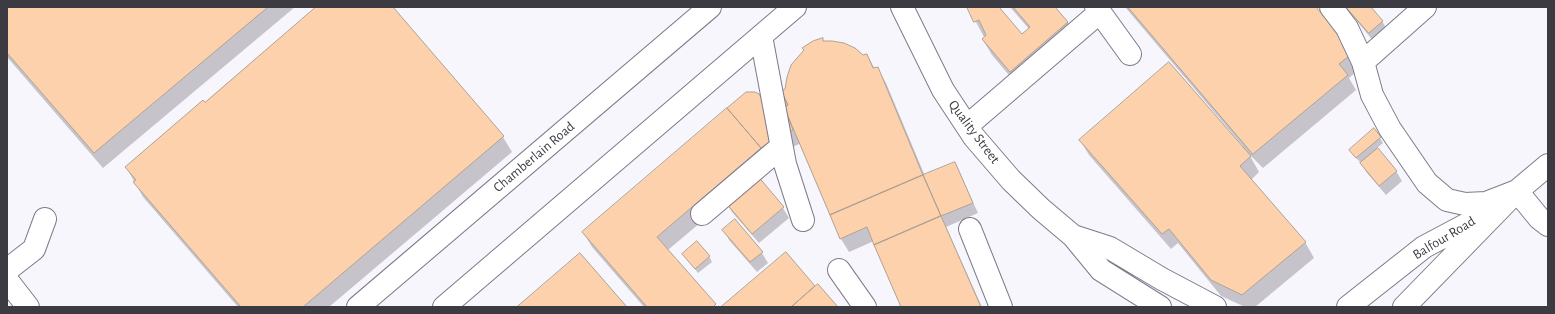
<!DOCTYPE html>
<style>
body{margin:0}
#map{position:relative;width:1555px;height:314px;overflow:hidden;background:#f8f6fd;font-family:"Alegreya Sans",sans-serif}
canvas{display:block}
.frame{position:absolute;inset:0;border:8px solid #3d3b42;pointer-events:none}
</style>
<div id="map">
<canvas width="1555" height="314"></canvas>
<div class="frame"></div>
</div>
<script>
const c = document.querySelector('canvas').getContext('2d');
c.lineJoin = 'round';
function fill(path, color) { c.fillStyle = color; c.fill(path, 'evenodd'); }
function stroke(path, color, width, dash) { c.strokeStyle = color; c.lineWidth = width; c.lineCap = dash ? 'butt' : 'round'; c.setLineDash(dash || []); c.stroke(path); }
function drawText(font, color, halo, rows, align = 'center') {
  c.font = font + ' "Alegreya Sans",sans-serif'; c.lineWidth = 3; c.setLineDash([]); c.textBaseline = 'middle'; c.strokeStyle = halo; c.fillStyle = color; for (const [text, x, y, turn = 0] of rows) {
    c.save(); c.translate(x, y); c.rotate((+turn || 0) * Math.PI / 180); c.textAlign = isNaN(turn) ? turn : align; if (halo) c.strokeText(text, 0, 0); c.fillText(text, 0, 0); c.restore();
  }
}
const shadow = new Path2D(`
 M8,7H295L103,168L7,57V8Z
 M317,7H392L503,137L512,152L329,307H238L143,197L126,167L205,104Z
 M968,7H1000L1005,16L1022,36L1029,29L1010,7H1054L1068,23L1076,38L1019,87L992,55L983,40L988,35L984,37Z
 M1125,7H1314L1362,67L1349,78L1356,90L1263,168L1249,154L1259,172L1251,180L1305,242L1314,258L1255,307H1245L1221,296L1178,243L1171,249L1089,155L1080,140L1242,147L1243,146Z
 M1345,7H1370L1382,21L1388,31L1375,43Z
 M824,42L863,57L867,55L875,69L877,68L886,83L925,176L955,163L978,213L946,227L982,307H903L874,241L849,252L841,239L801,143L779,154L757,177L783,208L789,218L759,243L732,212L726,201L668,250L716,307H644L592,247L583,232L762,100L786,90Z
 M1380,138L1383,143L1377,148L1396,171L1402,181L1386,195L1367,173L1360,162L1353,155L1350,150Z
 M724,230L762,253L768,263L757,272L729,240Z
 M683,254L709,256L712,262L698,273Z`);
const building = new Path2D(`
 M7,7H268L94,153L7,53Z
 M316,7H393L504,136L303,307H241L133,182L136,180L125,167L203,100L205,102Z
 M967,7H999L1022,34L1030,27L1013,7H1055L1068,22L1010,72L982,39L986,35L979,20L974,22Z
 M1128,7H1316L1354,52L1339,64L1348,75L1253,154Z
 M1346,7H1371L1383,21L1369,33Z
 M823,38V41H832L844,43L855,48L863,55L867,54L873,68L878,67L923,175L830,215L784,107L788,105L781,91L785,89L787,77L791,65L804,50L802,48L813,41Z
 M1169,62L1251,156L1240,166L1306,242L1242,295L1211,280L1169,229L1162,234L1079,140Z
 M781,91L788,105L784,107L793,130L772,140L761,148L727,108L746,92H755L759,94L762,99Z
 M727,108L761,148L657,237L716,304L713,307H647L582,232Z
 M1374,128L1381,137L1356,158L1349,150Z
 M1378,148L1397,171L1379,186L1360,163Z
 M955,162L973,203L941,216L923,175Z
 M757,175L784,207L752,234L725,202Z
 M923,175L941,216L874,245L867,227L840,239L830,215Z
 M941,216L981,307H901L874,245Z
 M735,219L763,252L750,262L722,230Z
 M697,241L710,256L695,269L682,254Z
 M786,252L815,286L791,307H721Z
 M580,253L627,307H517Z
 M818,284L838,307H791L815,286Z`);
const minor = new Path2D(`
 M902,7L943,90L974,137L1011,180L1041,209L1073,236L1101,270L1160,307
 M1096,7L1130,54
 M1331,7L1347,28L1363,62L1372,95L1390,129L1427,183L1447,200L1465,204L1486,203L1517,191L1539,218L1548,225
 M761,36L785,164L803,220
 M1363,62L1425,7
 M967,126L1100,12
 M702,214L781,147
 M970,229L1001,307
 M1073,236L1110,248L1162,279L1215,307
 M7,270L34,249L45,219
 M839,270L865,307
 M7,280L28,307
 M358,307L710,7
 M444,307L795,7
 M1348,307L1424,247L1488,213
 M1404,307L1517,191L1548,165`);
const streetNames = [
 ["Quality Street",974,132,53],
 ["Chamberlain Road",534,157,-40],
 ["Balfour Road",1444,238,-31]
];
fill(shadow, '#0003');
fill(building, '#fcd1ac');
stroke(building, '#afa194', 1);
stroke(minor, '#7e7a8a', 24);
stroke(minor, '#fff', 22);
drawText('14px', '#3d3b42', '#fff', streetNames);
</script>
